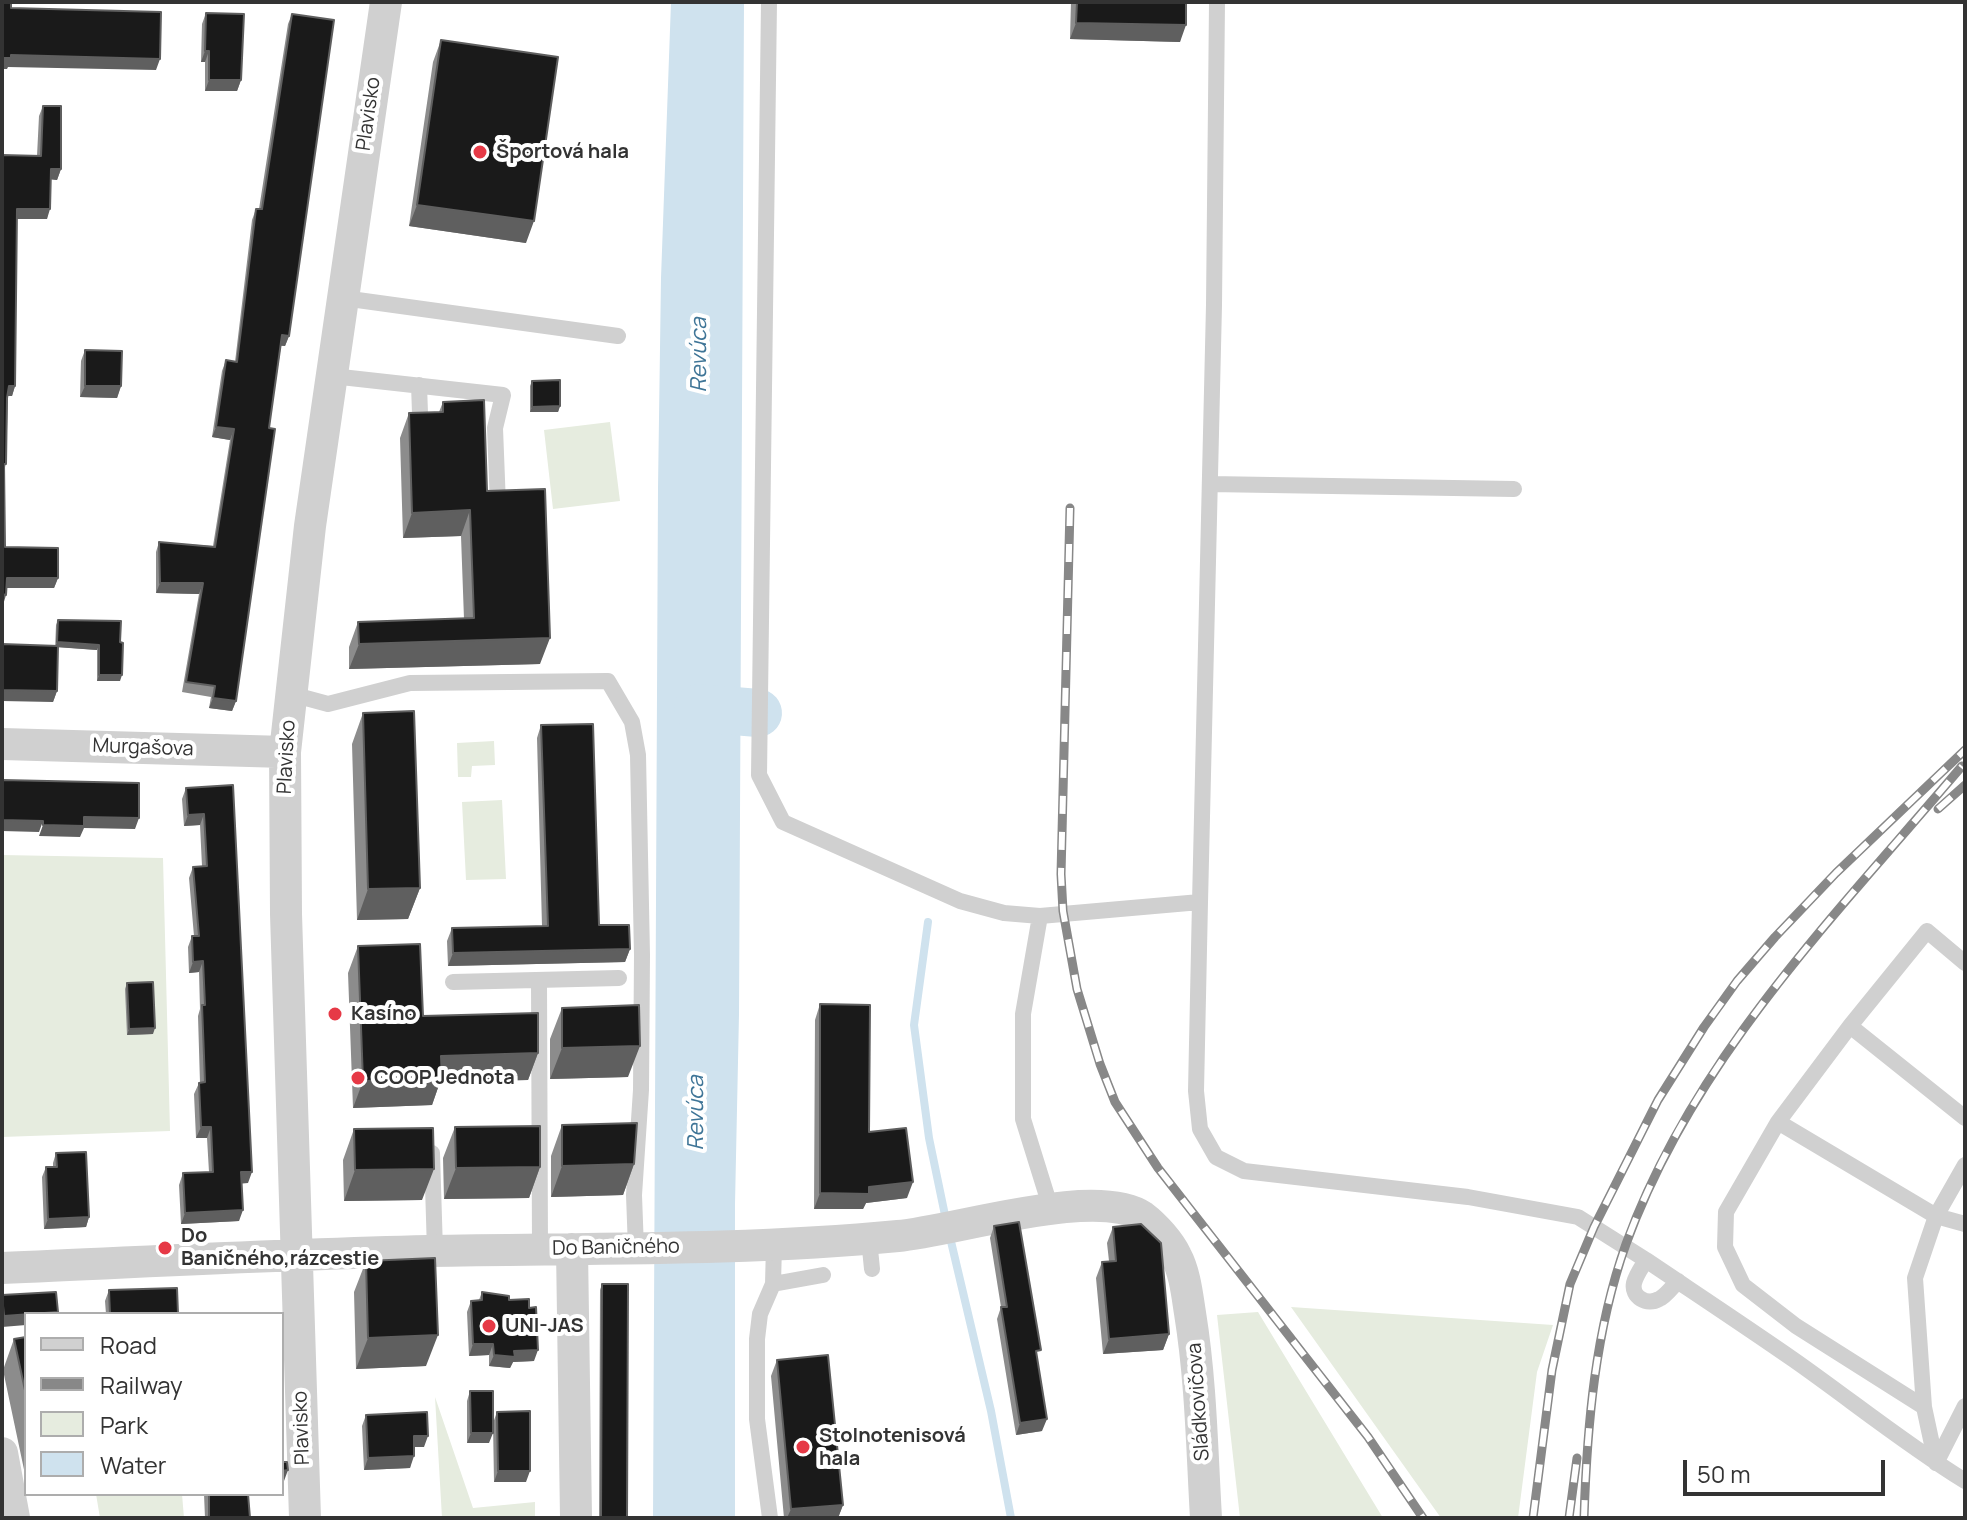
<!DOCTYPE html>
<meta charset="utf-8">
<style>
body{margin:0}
#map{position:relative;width:1967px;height:1520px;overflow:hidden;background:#fff;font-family:Manrope,sans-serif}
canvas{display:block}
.frame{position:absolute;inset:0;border:4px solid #333;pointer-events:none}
.legend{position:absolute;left:24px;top:1312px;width:260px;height:184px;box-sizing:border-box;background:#fff;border:2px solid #adadad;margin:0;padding:10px 14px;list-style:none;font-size:24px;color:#333}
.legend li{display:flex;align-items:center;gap:16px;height:40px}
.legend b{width:40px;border:2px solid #adadad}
.scale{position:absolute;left:1683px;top:1460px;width:202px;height:36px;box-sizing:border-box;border:4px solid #333;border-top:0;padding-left:10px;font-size:24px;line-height:28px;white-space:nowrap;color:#333;-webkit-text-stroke:6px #fff;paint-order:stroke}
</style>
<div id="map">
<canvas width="1967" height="1520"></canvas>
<div class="frame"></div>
<ul class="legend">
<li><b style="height:10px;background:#d0d0d0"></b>Road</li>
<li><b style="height:10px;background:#888"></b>Railway</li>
<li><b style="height:22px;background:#e6ecdf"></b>Park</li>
<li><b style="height:22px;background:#cfe2ee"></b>Water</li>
</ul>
<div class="scale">50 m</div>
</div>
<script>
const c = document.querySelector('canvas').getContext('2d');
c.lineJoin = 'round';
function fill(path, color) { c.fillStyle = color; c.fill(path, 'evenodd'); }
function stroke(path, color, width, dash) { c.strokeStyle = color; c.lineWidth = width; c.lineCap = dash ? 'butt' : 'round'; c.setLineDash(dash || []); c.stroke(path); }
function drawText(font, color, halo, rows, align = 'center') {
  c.font = font + ' Manrope,sans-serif'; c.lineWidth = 8; c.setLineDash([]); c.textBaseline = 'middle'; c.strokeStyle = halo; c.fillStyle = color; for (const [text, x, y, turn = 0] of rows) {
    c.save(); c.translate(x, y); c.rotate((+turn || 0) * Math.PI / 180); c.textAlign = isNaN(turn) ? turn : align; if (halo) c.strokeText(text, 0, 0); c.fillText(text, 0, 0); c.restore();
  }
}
const green = new Path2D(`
 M610,422L620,501L553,509L544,430Z
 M494,741L495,765L472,766L471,777H458L457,743Z
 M502,800L506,879L466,880L462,802Z
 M2,855L163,858L170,1131L2,1137Z
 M1291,1307L1553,1325L1537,1372L1518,1518H1441Z
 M1258,1312L1383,1518H1240L1217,1315Z
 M435,1397L473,1508L535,1502V1518H442Z
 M96,1494H182L184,1518H100Z`);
const water = new Path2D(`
 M671,2H744L739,1014L735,1204V1518H653L658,488L661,278Z`);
const stream = new Path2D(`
 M928,922L914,1025L929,1138L946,1220
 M949,1233L991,1411L1011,1518`);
const river = new Path2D(`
 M698,708L758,713`);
const service = new Path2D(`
 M769,2L759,775L783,822L960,901L1004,913L1040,916
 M343,298L618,336
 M332,376L503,395L495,428L498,505
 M419,385L420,413
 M1210,484L1514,489
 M291,694L328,704L410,683L608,681L632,722L638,755L642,955L641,1090L634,1195L636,1249
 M1200,902L1196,1091L1200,1129L1216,1157L1244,1171L1468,1197L1578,1217L1646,1260
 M539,981L540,1249
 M453,982L619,978
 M1850,1026L1927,931L1965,963
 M1778,1122L1936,1216L1965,1224
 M432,1153L435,1251
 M1051,1209L1023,1119V1014L1040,916L1200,902L1214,305L1217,2
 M869,1239L872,1269
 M1678,1281C1672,1287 1666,1296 1659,1299C1647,1306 1631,1297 1634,1283C1636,1275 1642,1267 1646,1260C1695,1293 1745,1326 1794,1360C1851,1400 1905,1444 1965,1481
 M773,1284L823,1275
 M1924,1407L1796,1326L1743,1285L1725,1247L1726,1212L1778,1122L1850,1026L1965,1118
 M1936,1463L1924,1407L1915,1278L1936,1216L1965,1165
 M1936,1463L1965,1406
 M770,1518L757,1419V1339L760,1314L773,1284L774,1245`);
const minor = new Path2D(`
 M2,744L285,752
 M572,1249L576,1518
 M2,1268C144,1262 286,1254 428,1251C584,1248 742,1251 898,1236C955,1231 1097,1185 1143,1217C1155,1226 1170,1243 1176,1256C1185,1273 1187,1294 1190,1313C1201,1381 1202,1450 1206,1518
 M2,1453L14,1518
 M305,1518L286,914L285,752L310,526L386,2`);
const rail = new Path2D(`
 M1070,508L1061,874L1063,911L1077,989L1100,1064L1115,1102L1158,1168L1368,1437L1423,1518
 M1938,809L1965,785
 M1533,1518L1552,1370L1570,1284L1594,1227L1658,1100L1704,1027L1737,981L1775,937L1836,873L1965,750
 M1569,1518L1577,1458
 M1584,1518C1587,1426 1595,1331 1626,1244C1694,1057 1836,915 1962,766`);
const wall = new Path2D(`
 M1071,2H1186L1180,42L1070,39Z
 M206,13L241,80L237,91H205V62H201L202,24Z
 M292,14L289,336L285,346H281L269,428L236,701L232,711L209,708L211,697L182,692L199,594L156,593V552L159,542L213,546L230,440L212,437L222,371L226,360L235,362L252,220L256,209H259L288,24Z
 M441,40L526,243L409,226L433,62Z
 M43,106L61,169L57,180L51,179L47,219H16L15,386L12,396H8L6,464L4,470L5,547L58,578L54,588H6L2,605V155L37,156L39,116Z
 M85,350L121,386L117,398L80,397L81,361Z
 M532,381L560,406L558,412H530V386Z
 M443,402L487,491L540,664L349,669V647L358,622L464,619L461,536L403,538L400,438L409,413L439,412Z
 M58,620L121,621L120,681H97V650L58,647L57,691L53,702L56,625Z
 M363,713L420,888L408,919L357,920L352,744Z
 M541,725L599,925L630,949L625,962L448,966L447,941L452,928L542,926L537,738Z
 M233,785L248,1183H242L239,1221L181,1224L179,1185L183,1173L209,1172L207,1138H196L194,1094L199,1083H200L198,1016L200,1009L199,972L189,973L188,947L192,936H194L189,878L193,867L202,866L200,825L184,826L182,799L186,788Z
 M358,946L423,1016L538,1053L528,1080L440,1082L432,1105L353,1108L348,973Z
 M127,983L153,1034L127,1035L125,989Z
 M820,1004L869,1132L907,1198L866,1203L863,1209H814L815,1020Z
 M562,1008L628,1077L550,1079V1039Z
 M562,1125L634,1164L623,1195L551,1197V1156Z
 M455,1127L540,1167L529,1198L444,1199L443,1158Z
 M354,1129L422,1200L344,1201L343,1160Z
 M56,1153L89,1217L86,1227L44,1229L42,1177L46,1167H53V1163Z
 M994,1226L1037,1360L1042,1431L1016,1435L997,1319L1001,1307L990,1238Z
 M1113,1227L1169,1334L1163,1350L1103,1354L1096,1278L1102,1262L1109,1261L1107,1243Z
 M366,1261L426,1366L356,1369L354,1292Z
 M602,1284L627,1518H599L600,1290Z
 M109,1290L178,1314H106L105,1301Z
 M482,1292L509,1300L534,1361L513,1362L510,1368L489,1366V1355L469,1356L467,1312L471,1301L479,1300Z
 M26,1337V1479L3,1370L14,1339Z
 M777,1360L843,1505L838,1518H784L771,1376Z
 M470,1391L489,1443H467V1401Z
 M497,1412L526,1482H494L493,1423Z
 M366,1415L424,1447H414L410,1468L364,1470L362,1426Z
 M204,1494H248L250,1518H205Z`);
const shadedWall = new Path2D(`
 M1076,23L1186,25L1180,42L1070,39Z
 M205,51H209L205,62H201Z
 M11,55L160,59L156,70L8,67L7,69H2V58Z
 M209,80H241L237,91H205Z
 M51,169H61L57,180L47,179Z
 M417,205L534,221L526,243L409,226Z
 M17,209H50L47,219H13Z
 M282,335L289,336L285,346L278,345Z
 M9,386H15L12,396H6Z
 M85,386H121L117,398L80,397Z
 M560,406L558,412H530L532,407Z
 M216,427L234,429L230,440L212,437Z
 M470,510L461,536L403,538L412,513Z
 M7,578H58L54,588H3Z
 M160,583H203L199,594L156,593Z
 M2,594L6,595L3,605H2Z
 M550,638L540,664L349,669L359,644Z
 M57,642L99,645L97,650L55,647Z
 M99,675H122L120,681H97Z
 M2,690L57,691L53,702L2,701Z
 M213,698L236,701L232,711L209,708Z
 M204,814L200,825L184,826L188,815Z
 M84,817L139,818L135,829L84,828L80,837L39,836L43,825Z
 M2,820L43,821L39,832L2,831Z
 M420,888L408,919L357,920L368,889Z
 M630,949L625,962L448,966L453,953Z
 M203,961L199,972L189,973L193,962Z
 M155,1028L153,1034L127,1035L129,1029Z
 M640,1046L628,1077L550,1079L562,1048Z
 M538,1053L528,1080L440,1082L432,1105L353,1108L363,1081L441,1056Z
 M201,1127H211L207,1138H196Z
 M634,1164L623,1195L551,1197L562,1166Z
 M540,1167L529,1198L444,1199L456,1168Z
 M434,1169L422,1200L344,1201L355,1170Z
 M241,1172H252L248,1183L237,1184Z
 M913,1182L907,1198L866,1203L863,1209H814L820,1193Z
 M243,1210L239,1221L181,1224L185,1213Z
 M89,1217L86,1227L44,1229L48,1219Z
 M26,1314V1325L2,1327L4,1316Z
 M1169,1334L1163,1350L1103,1354L1109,1339Z
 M438,1335L426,1366L356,1369L368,1338Z
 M473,1344H493L489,1355L469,1356Z
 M538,1350L534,1361L513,1362L510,1368L489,1366L494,1355L514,1351Z
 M1047,1419L1042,1431L1016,1435L1020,1423Z
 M471,1433H493L489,1443H467Z
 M414,1436H428L424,1447H410Z
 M414,1456L410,1468L364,1470L368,1458Z
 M288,1470L284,1481H282V1471Z
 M498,1471H530L526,1482H494Z
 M843,1505L838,1518H787L791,1509Z`);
const building = new Path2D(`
 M2,2H11V8L161,12L160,59L11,55V58H2Z
 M1077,2H1186V25L1076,23Z
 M206,13L244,14L241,80H209V51H205Z
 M292,14L334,20L289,336L282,335L269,428L275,429L236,701L213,698L215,686L186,682L203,583H160L159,542L215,547L234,429L216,427L226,360L237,362L256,209H262Z
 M441,40L558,57L534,221L417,205Z
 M43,106H61V169H51L50,209H17L15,386H9L7,398L6,464H4L5,547L58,548V578H7L6,595L2,594V155L41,156Z
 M85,350L122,351L121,386H85Z
 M560,380V406L532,407V381Z
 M484,400L487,491L545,489L550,638L359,644L358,622L474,618L470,510L412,513L409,413L443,412V402Z
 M58,620L121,621L120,642L123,643L122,675H99V645L57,642Z
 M2,644L58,646L57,691L2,690Z
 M414,711L420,888L368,889L363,713Z
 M593,724L599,925H629L630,949L453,953L452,928L548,926L541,725Z
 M2,780L139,783V818L84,817V826L43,825V821L2,820Z
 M233,785L252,1172H241L243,1210L185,1213L183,1173L213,1172L211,1127H201L199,1083L205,1082L202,1005H205L203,961L193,962L192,936H199L193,867L207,866L204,814L188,815L186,788Z
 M420,944L423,1016L538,1013V1053L441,1056L442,1079L363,1081L358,946Z
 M153,982L155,1028L129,1029L127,983Z
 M820,1004L870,1005L869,1132L906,1128L913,1182L869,1187V1194L820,1193Z
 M639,1005L640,1046L562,1048V1008Z
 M637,1123L634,1164L562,1166V1125Z
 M540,1126V1167L456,1168L455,1127Z
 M433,1128L434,1169L355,1170L354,1129Z
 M86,1152L89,1217L48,1219L46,1167H57L56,1153Z
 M1019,1222L1041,1350L1036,1351L1047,1419L1020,1423L1001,1307H1007L994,1226Z
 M1141,1224L1161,1243L1169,1334L1109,1339L1102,1262L1116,1261L1113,1227Z
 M435,1258L438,1335L368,1338L366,1261Z
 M602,1284H628L627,1518H601Z
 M177,1288L178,1314H110L109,1290Z
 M56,1292L58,1312L4,1316L2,1295Z
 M482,1292L509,1296V1300L529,1299V1308L536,1307L538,1350L514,1351L515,1357L494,1355L493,1344H473L471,1301L482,1300Z
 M26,1337V1395L14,1339Z
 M828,1355L843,1505L791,1509L777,1360Z
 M470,1391H493V1433H471Z
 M530,1411V1471H498L497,1412Z
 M427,1412L428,1436H414V1456L368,1458L366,1415Z
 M282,1462H287L288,1470L282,1471Z
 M209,1494H248L250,1518H209Z`);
const markers = [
 [480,152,8,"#e63946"],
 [335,1014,8,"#e63946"],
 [358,1078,8,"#e63946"],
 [165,1248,8,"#e63946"],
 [489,1326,8,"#e63946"],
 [803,1447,8,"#e63946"]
];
const streetNames = [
 ["Plavisko",369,114,-82],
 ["Murgašova",143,748,2],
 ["Plavisko",287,757,-87],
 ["Do Baničného",616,1248,-1],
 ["Sládkovičova",1199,1402,-94],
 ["Plavisko",302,1428,-92]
];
const poiNames = [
 ["Športová hala",496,152],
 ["Kasíno",351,1014],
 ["COOP Jednota",374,1078],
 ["Do",181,1236],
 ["Baničného,rázcestie",181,1259],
 ["UNI-JAS",505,1326],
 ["Stolnotenisová",819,1436],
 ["hala",819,1459]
];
const waterNames = [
 ["Revúca",700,355,-90],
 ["Revúca",697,1113,-90]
];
fill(green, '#e6ecdf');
fill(water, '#cfe2ee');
stroke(stream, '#cfe2ee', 8);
stroke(river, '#cfe2ee', 48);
stroke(service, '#d0d0d0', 16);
stroke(minor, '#d0d0d0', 32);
stroke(rail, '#888', 9);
stroke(rail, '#fff', 6, [18]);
fill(wall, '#8c8c8c');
fill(shadedWall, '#5f5f5f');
fill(building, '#1a1a1a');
stroke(building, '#5f5f5f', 2);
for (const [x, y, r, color] of markers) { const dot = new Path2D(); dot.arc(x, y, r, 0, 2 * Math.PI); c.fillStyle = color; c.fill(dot); stroke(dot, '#fff', 3); }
drawText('20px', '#333', '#fff', streetNames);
drawText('bold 20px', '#333', '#fff', poiNames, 'left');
drawText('italic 22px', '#3f7597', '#fff', waterNames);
</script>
